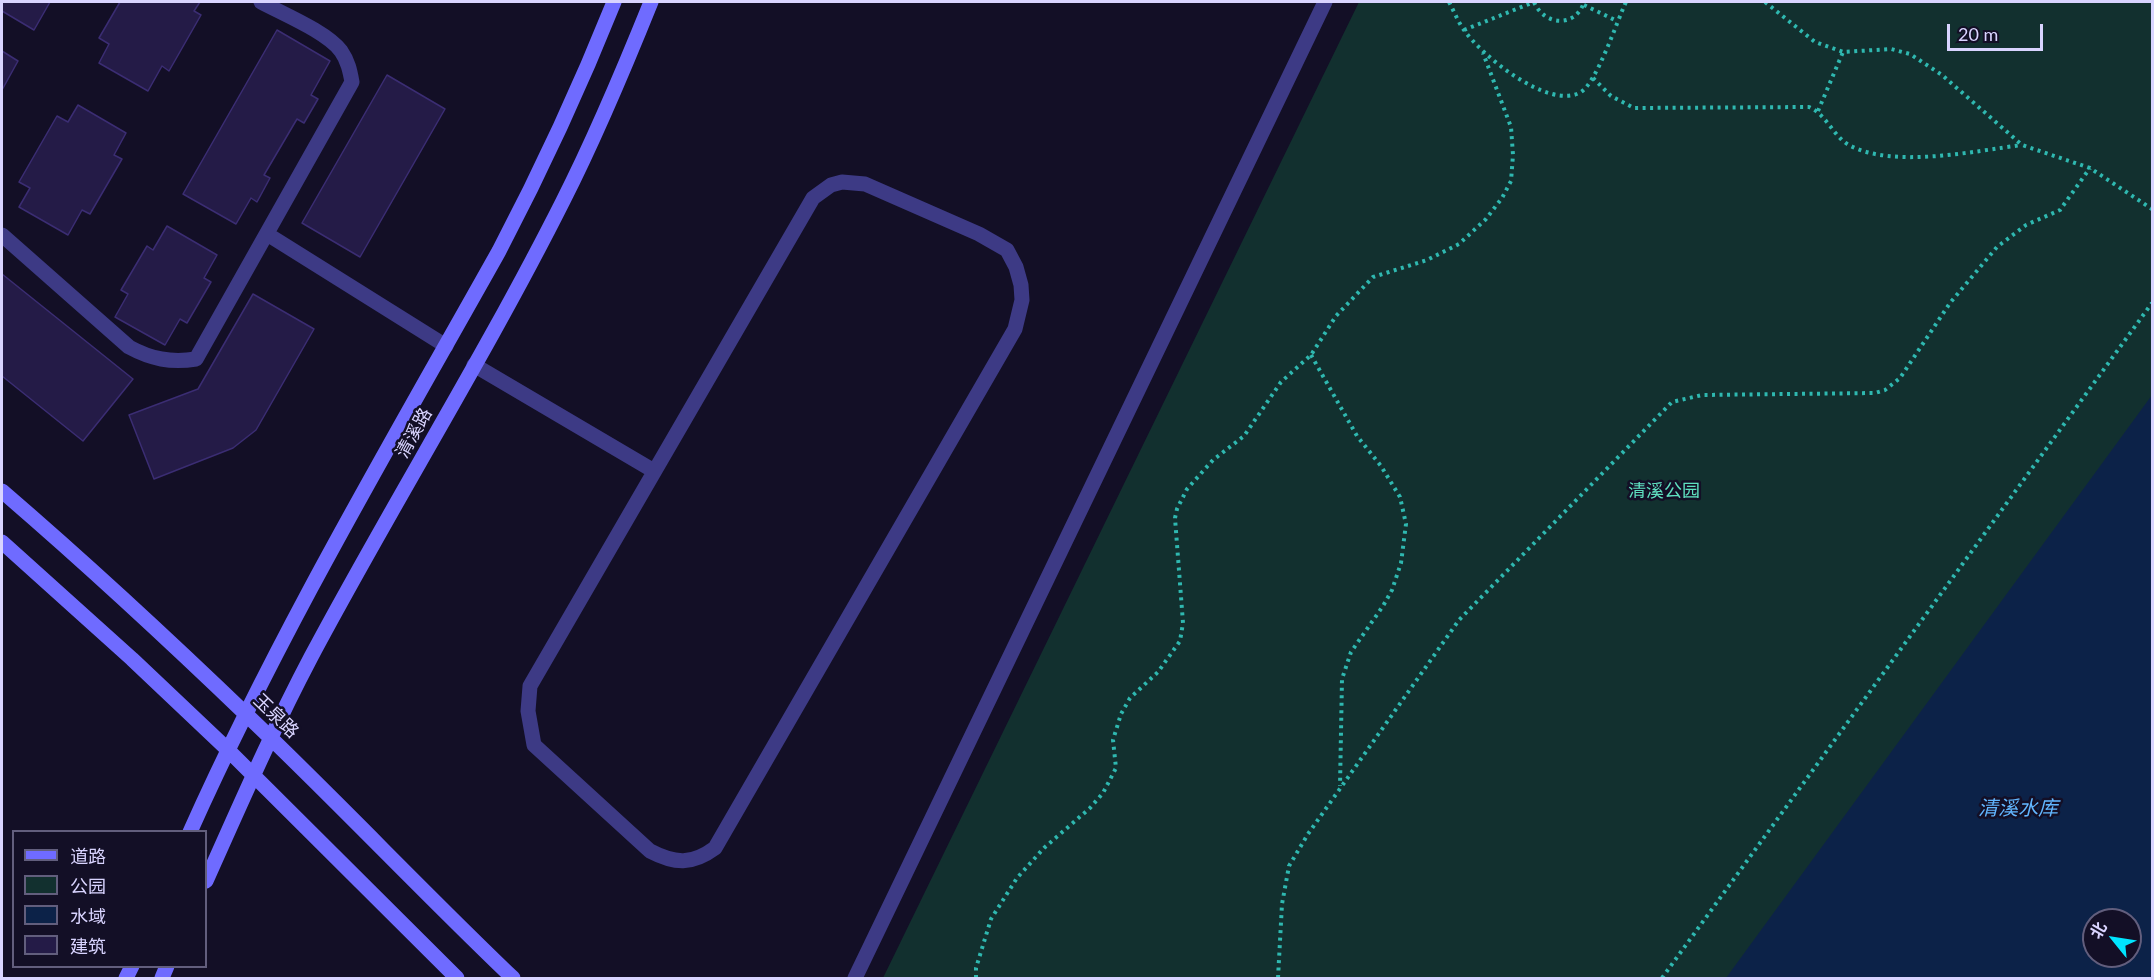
<!DOCTYPE html>
<meta charset="utf-8">
<style>
body{margin:0}
#map{position:relative;width:2154px;height:980px;overflow:hidden;background:#130f26;font-family:Lato,"Noto Sans SC",sans-serif}
canvas{display:block}
.frame{position:absolute;inset:0;border:3px solid #d9d4ff;pointer-events:none}
.legend{position:absolute;left:12px;top:830px;width:195px;height:138px;box-sizing:border-box;background:#130f26;border:2px solid #625e7d;margin:0;padding:8px 10px;list-style:none;font-size:18px;color:#d9d4ff}
.legend li{display:flex;align-items:center;gap:12px;height:30px}
.legend b{width:30px;border:2px solid #625e7d}
.north{position:absolute;left:2082px;top:908px;width:60px;height:60px;box-sizing:border-box;background:#130f26;border:2px solid #625e7d;border-radius:50%;rotate:300deg;font-size:16px;font-weight:700;line-height:24px;text-align:center;color:#d9d4ff}
.north::after{content:'';display:block;margin:auto;width:21px;height:27px;background:#00e5ff;clip-path:polygon(50% 0,100% 100%,50% 72%,0 100%)}
.scale{position:absolute;left:1947px;top:24px;width:96px;height:27px;box-sizing:border-box;border:3px solid #d9d4ff;border-top:0;padding-left:8px;font-size:18px;line-height:21px;white-space:nowrap;color:#d9d4ff;-webkit-text-stroke:4px #130f26;paint-order:stroke}
</style>
<div id="map">
<canvas width="2154" height="980"></canvas>
<div class="frame"></div>
<ul class="legend">
<li><b style="height:8px;background:#6f6bff"></b>道路</li>
<li><b style="height:16px;background:#12302f"></b>公园</li>
<li><b style="height:16px;background:#0c2248"></b>水域</li>
<li><b style="height:16px;background:#241b47"></b>建筑</li>
</ul>
<div class="north">北</div>
<div class="scale">20 m</div>
</div>
<script>
const c = document.querySelector('canvas').getContext('2d');
c.lineJoin = 'round';
function fill(path, color) { c.fillStyle = color; c.fill(path, 'evenodd'); }
function stroke(path, color, width, dash) { c.strokeStyle = color; c.lineWidth = width; c.lineCap = dash ? 'butt' : 'round'; c.setLineDash(dash || []); c.stroke(path); }
function drawText(font, color, halo, rows, align = 'center') {
  c.font = font + ' Lato,"Noto Sans SC",sans-serif'; c.lineWidth = 5; c.setLineDash([]); c.textBaseline = 'middle'; c.strokeStyle = halo; c.fillStyle = color; for (const [text, x, y, turn = 0] of rows) {
    c.save(); c.translate(x, y); c.rotate((+turn || 0) * Math.PI / 180); c.textAlign = isNaN(turn) ? turn : align; if (halo) c.strokeText(text, 0, 0); c.fillText(text, 0, 0); c.restore();
  }
}
const green = new Path2D(`
 M1359,2H2152V978H883ZM2094,920H2130V956H2094Z`);
const water = new Path2D(`
 M2152,395V978H1726ZM2094,920H2130V956H2094Z`);
const building = new Path2D(`
 M2,2H50L34,30L2,11Z
 M120,2H200L194,11L201,15L169,71L162,66L148,91L99,63L109,44L99,38Z
 M277,30L330,61L311,95L318,99L304,123L297,119L264,175L270,178L257,202L251,198L236,224L183,194Z
 M2,51L18,61L2,90Z
 M387,75L445,109L360,257L302,223Z
 M78,105L126,133L114,155L122,159L90,214L82,210L68,235L19,207L30,188L19,182L57,116L68,122Z
 M167,226L217,255L204,278L211,282L187,323L180,319L165,345L115,317L128,294L121,290L147,246L153,250Z
 M2,274L133,379L83,441L2,376Z
 M253,294L314,329L256,430L233,448L154,479L129,415L198,389Z`);
const path = new Path2D(`
 M1449,2C1454,11 1458,22 1464,30C1481,55 1549,111 1581,92C1597,82 1617,21 1626,2
 M1534,2C1544,26 1576,28 1584,2
 M1765,2L1815,42L1843,52L1891,49L1910,54L1942,75L2022,145L2090,168L2152,209
 M1584,5L1617,21
 M1464,30L1534,2
 M1593,78L1611,96L1634,108L1809,107C1827,115 1833,136 1849,145C1893,169 1974,151 2022,145
 M1818,111L1843,52
 M1311,355L1357,436L1381,466L1400,497L1406,524L1401,563L1392,590L1383,606L1351,652L1342,679L1340,786
 M976,978V968L991,919L1017,878L1044,848L1090,808L1103,793L1116,768L1113,740L1121,714L1130,698L1158,672L1180,641L1183,623L1175,518L1177,509L1187,489L1213,460L1244,436L1281,382L1311,355L1336,316L1373,277L1427,260L1459,244L1486,219L1502,198L1511,181L1513,155L1511,127L1483,53
 M1278,978L1282,904L1289,866L1308,834L1459,620L1672,402L1702,395L1875,393L1885,390L1900,378L1950,303L1997,247L2026,225L2060,210L2090,168
 M1662,978L2152,303`);
const lane = new Path2D(`
 M842,182L865,184L979,234L1007,250L1016,267L1021,285L1022,300L1015,329L715,848C692,865 675,864 650,851L534,745L528,711L530,686L813,198L831,185Z
 M267,234L446,346
 M2,235L129,347C151,359 171,363 196,359L352,82C350,71 348,61 341,51C327,32 283,14 261,2
 M474,365L654,471`);
const street = new Path2D(`
 M855,978L1325,2`);
const secondary = new Path2D(`
 M2,491C88,565 171,642 252,720C341,805 425,894 513,978
 M2,542L132,659L226,748L457,978
 M190,832C280,631 392,442 499,251C542,169 580,87 614,2
 M206,881C240,805 273,729 311,657C393,503 485,356 563,201C596,136 624,69 651,2
 M126,978L132,966
 M162,978L167,966`);
const streetNames = [
 ["清溪路",414,433,-61],
 ["玉泉路",276,716,44]
];
const parkNames = [
 ["清溪公园",1664,491]
];
const waterNames = [
 ["清溪水库",2018,809]
];
fill(green, '#12302f');
fill(water, '#0c2248');
fill(building, '#241b47');
stroke(building, '#3b2d73', 1.5);
stroke(path, '#2fb8b0', 4, [3, 4.5]);
stroke(lane, '#3d3a85', 15);
stroke(street, '#3d3a85', 15);
stroke(secondary, '#6f6bff', 15);
drawText('18px', '#d9d4ff', '#130f26', streetNames);
drawText('18px', '#5fe0c0', '#130f26', parkNames);
drawText('italic 20px', '#62b6ff', '#130f26', waterNames);
</script>
